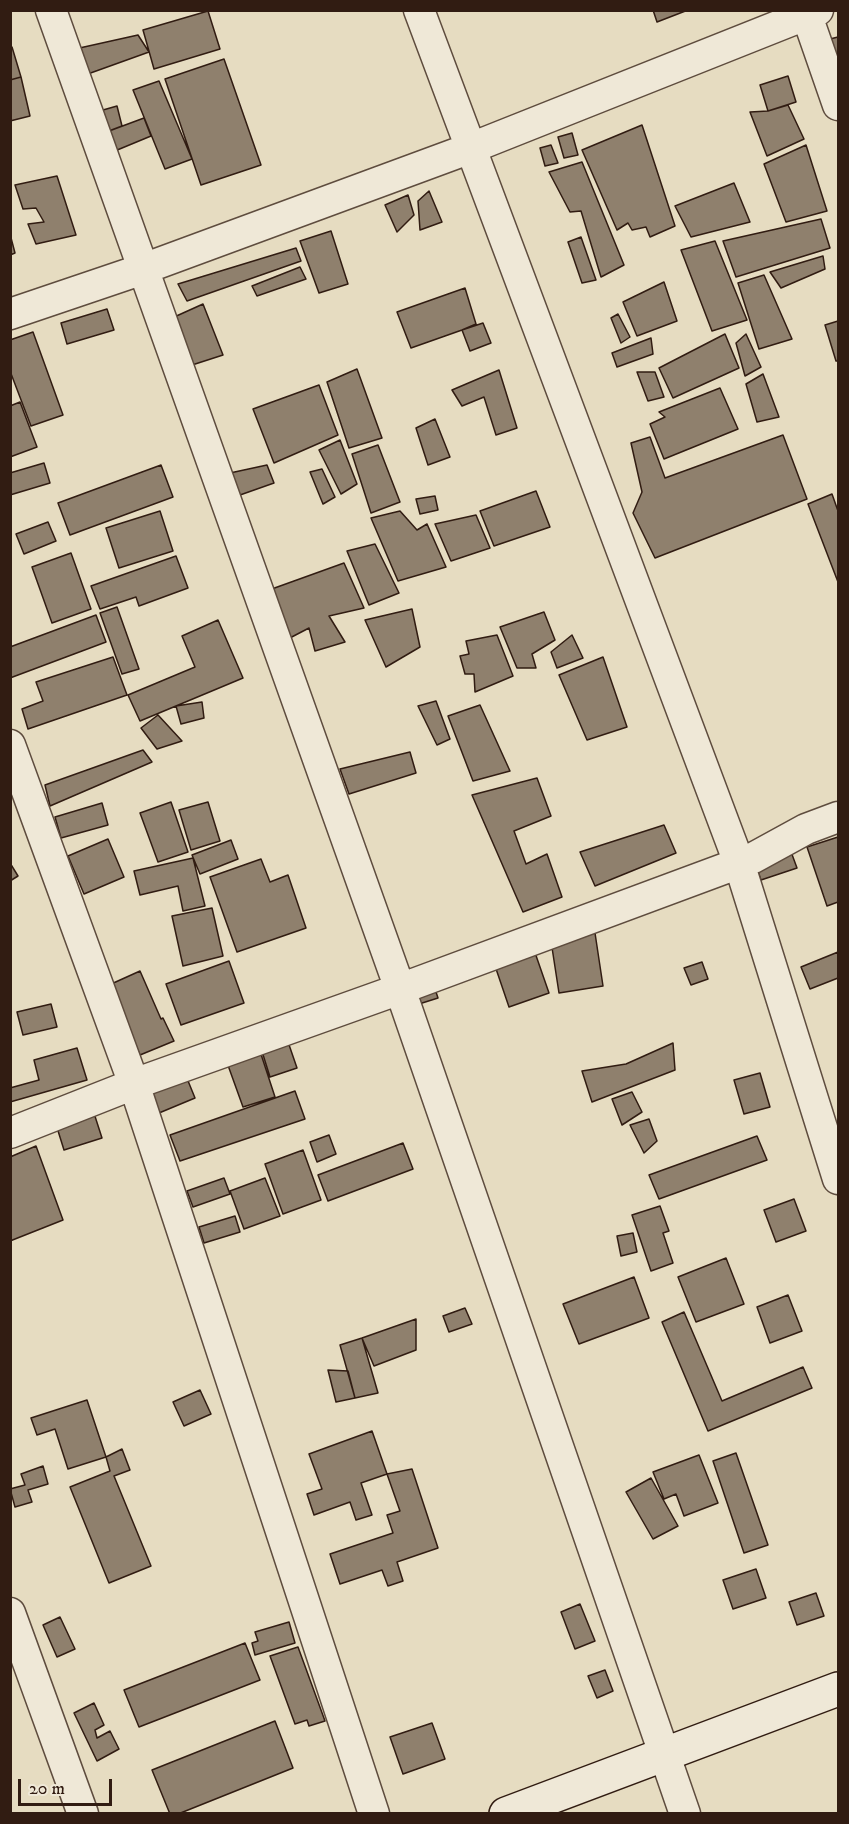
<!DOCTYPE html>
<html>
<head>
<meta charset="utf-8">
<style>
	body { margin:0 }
	#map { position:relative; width:849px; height:1824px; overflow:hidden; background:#e6dcc1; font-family:"IM FELL DW Pica",serif }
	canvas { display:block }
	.frame { position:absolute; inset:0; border:12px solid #311c12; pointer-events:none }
	.scale { position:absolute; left:18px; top:1779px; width:94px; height:27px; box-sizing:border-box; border:3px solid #311c12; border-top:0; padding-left:8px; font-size:18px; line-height:21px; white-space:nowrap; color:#311c12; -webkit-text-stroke:4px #efe8d7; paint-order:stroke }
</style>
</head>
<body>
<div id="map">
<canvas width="849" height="1824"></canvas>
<div class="frame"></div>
<div class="scale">20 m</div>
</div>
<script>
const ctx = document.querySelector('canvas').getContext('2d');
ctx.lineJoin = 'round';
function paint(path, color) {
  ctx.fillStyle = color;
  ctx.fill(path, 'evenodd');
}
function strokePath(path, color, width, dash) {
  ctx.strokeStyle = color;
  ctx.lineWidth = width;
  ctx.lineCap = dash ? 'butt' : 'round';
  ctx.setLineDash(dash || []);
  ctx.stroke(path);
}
const building = new Path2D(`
	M653,10h35l-31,12z
	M208,11l12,38 -66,20 -11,-39z
	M138,35l11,17 -64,23 -10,-26z
	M838,37v41l-16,-37z
	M12,47l9,30 -11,3v-32z
	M224,59l37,106 -60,20 -36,-106z
	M788,76l8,26 -28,9 -8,-26z
	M21,77l9,39 -20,5v-41z
	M159,81l33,78 -27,10 -32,-79z
	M788,105l16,34 -37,17 -17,-44 18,-1z
	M117,106l5,20 -21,8 -5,-22z
	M144,118l7,18 -41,17 -9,-19z
	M642,125l33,101 -25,11 -4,-10 -14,3 -4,-7 -11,7 -35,-80z
	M572,133l6,22 -14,3 -6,-21z
	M551,145l7,18 -13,3 -5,-18z
	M806,145l21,66 -41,11 -22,-58z
	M582,162l42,103 -23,12 -20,-66 -11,1 -21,-40z
	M57,176l19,59 -40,9 -8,-20 16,-2 -8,-14 -13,1 -8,-24z
	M734,183l16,39 -59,15 -16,-31z
	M429,191l13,31 -22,8 -2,-29z
	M408,195l6,20 -17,17 -12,-27z
	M821,219l9,29 -94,29 -13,-36z
	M331,231l17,53 -29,9 -19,-52z
	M10,234l5,19 -5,2z
	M581,237l15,43 -14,3 -14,-41z
	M715,241l32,79 -35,11 -31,-81z
	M296,248l5,13 -114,40 -9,-17z
	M823,256l2,13 -44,19 -11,-16z
	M300,267l6,12 -49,17 -5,-10z
	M764,275l28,64 -33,10 -21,-66z
	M664,282l13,39 -40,15 -14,-34z
	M465,288l11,36 -14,6 -51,18 -14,-36z
	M203,304l20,51 -34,11 -17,-48z
	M107,309l7,21 -47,14 -6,-21z
	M618,314l12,23 -9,6 -10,-25z
	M838,321v40h-2l-11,-36z
	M483,323l8,20 -21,8 -8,-21z
	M33,332l30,83 -32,11 -21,-55v-31z
	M725,334l14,34 -66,30 -14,-30z
	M746,334l15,33 -16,9 -9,-33z
	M651,338l2,16 -36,13 -5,-14z
	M357,369l25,69 -33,10 -22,-66z
	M499,370l18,58 -21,7 -12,-38 -22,9 -10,-16z
	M637,372h18l9,25 -16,4z
	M763,374l16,43 -22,5 -11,-38z
	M319,385l19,50 -64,28 -21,-54z
	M720,388l18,41 -74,30 -14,-35 15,-7 -6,-5z
	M20,402l17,45 -27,10v-51z
	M435,419l15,38 -22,8 -12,-37z
	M783,435l24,64 -152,59 -22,-45 9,-21 -11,-49 19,-6 15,41z
	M340,440l17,44 -16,10 -22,-44z
	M378,445l22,57 -29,11 -19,-59z
	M44,463l6,20 -40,12v-22z
	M161,465l12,32 -103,38 -12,-32z
	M267,465l7,18 -34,12 -10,-22z
	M322,469l13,28 -12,7 -13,-32z
	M536,491l14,36 -56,19 -14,-35z
	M832,494l6,17v71l-30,-78z
	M435,496l3,14 -18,4 -4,-15z
	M160,511l13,40 -54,17 -13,-40z
	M400,511l17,19 10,-6 19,43 -48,14 -27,-63z
	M476,515l14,33 -39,13 -16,-37z
	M48,522l8,19 -32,13 -8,-20z
	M375,544l24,49 -30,12 -22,-54z
	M71,553l20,56 -39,14 -20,-56z
	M176,556l12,32 -49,18 -3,-9 -36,12 -9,-23z
	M344,563l20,45 -35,8 16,26 -30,9 -6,-23 -23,12 -17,-50z
	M117,607l22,62 -17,5 -22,-61z
	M412,609l8,38 -34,20 -21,-47z
	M544,612l11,28 -23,14 4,14h-19l-17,-41z
	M96,615l10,27 -96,36v-31z
	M218,620l25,58 -103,43 -12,-26 67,-28 -13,-31z
	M497,635l16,41 -38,16 -1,-18h-9l-5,-18 9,-2 -3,-13z
	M572,635l11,23 -26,10 -6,-16z
	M113,657l14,38 -99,34 -6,-20 21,-8 -7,-19z
	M603,657l24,70 -40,13 -28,-65z
	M436,701l14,38 -13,6 -19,-39z
	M202,702l2,16 -23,6 -5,-18z
	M480,705l30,66 -37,10 -25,-65z
	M158,715l24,26 -25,8 -16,-21z
	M143,750l9,12 -102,44 -5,-21z
	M410,752l6,21 -67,21 -9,-25z
	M537,778l14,38 -37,15 12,33 21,-10 15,43 -39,15 -51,-117z
	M171,802l17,50 -30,10 -18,-49z
	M208,802l12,39 -29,9 -12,-40z
	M102,803l6,22 -47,13 -6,-21z
	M664,825l12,28 -81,33 -15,-34z
	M838,837v65l-11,4 -20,-59z
	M108,839l16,38 -40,17 -16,-38z
	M231,840l7,19 -38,15 -8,-19z
	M790,849l7,19 -36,12 -7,-19z
	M193,858l12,48 -22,5 -5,-25 -38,9 -6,-24z
	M261,859l9,23 18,-7 18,53 -69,24 -27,-75z
	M10,863l8,13 -8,5z
	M212,908l11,48 -40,10 -11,-50z
	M595,933l8,53 -44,7 -8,-52z
	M532,944l17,49 -40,14 -17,-50z
	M838,952v26l-28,11 -9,-22z
	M229,961l15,42 -63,22 -15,-41z
	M702,962l6,17 -17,6 -7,-17z
	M140,971l21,48 2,-1 11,23 -34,14 -31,-70z
	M433,983l5,15 -19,6 -4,-15z
	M51,1004l6,23 -34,8 -6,-23z
	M286,1036l11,32 -27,9 -10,-32z
	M673,1043l2,27 -83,32 -10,-31 44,-7z
	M258,1045l17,52 -32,10 -18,-50z
	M77,1048l10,32 -77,22v-14l29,-8 -5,-20z
	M184,1071l11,27 -36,15 -11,-27z
	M760,1073l10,34 -26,7 -10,-34z
	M295,1091l10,28 -125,42 -10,-26z
	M632,1092l10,20 -20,13 -10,-26z
	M92,1107l10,31 -38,12 -10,-32z
	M649,1119l8,22 -13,12 -14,-28z
	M329,1135l7,19 -19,8 -7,-20z
	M757,1136l10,24 -108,39 -10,-24z
	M403,1143l10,26 -85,32 -10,-26z
	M36,1146l27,74 -53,21v-84z
	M303,1150l18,50 -38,14 -18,-50z
	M224,1178l6,16 -37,13 -6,-16z
	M265,1178l15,38 -36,13 -14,-38z
	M794,1199l12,32 -30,11 -12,-32z
	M660,1206l9,25 -6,2 10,30 -22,8 -19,-56z
	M235,1216l5,16 -36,11 -5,-16z
	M633,1233l4,19 -16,4 -4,-20z
	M726,1258l18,46 -48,18 -18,-45z
	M634,1277l15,41 -70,26 -16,-40z
	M788,1295l14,36 -32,12 -13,-36z
	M465,1308l7,16 -23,8 -6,-16z
	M684,1312l38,89 81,-34 9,21 -104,43 -46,-109z
	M416,1319v31l-42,16 -12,-28z
	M362,1338l16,55 -23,5 -15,-53z
	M328,1370l20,1 7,27 -19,4z
	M200,1390l11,24 -27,12 -11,-24z
	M87,1400l19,57 -38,12 -13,-40 -18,6 -6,-17z
	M372,1431l15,43 -26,9 11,32 -16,5 -6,-18 -36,13 -7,-21 15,-5 -13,-35z
	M122,1449l8,21 -16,6 37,90 -42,17 -39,-96 40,-16 -4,-14z
	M736,1453l32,92 -24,8 -31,-92z
	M699,1455l19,48 -34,13 -8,-22 -12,5 -11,-27z
	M43,1466l5,18 -20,6 4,12 -17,5 -5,-18 15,-4 -4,-11z
	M412,1469l26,79 -41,14 6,19 -15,5 -6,-16 -42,14 -10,-30 63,-21 -6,-18 13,-4 -13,-37z
	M651,1478l27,48 -25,13 -27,-47z
	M756,1569l10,29 -33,11 -10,-29z
	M816,1593l8,23 -27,9 -8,-23z
	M580,1604l15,37 -20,8 -14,-37z
	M60,1617l15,32 -18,8 -14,-32z
	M289,1622l6,21 -40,12 -3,-12 6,-2 -3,-9z
	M245,1643l15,37 -121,47 -15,-37z
	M298,1647l27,74 -16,5 -2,-6 -12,4 -25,-68z
	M605,1670l8,21 -16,7 -9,-22z
	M94,1703l10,22 -9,5 2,8 13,-7 9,18 -22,12 -23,-48z
	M275,1721l18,47 -115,46h-8l-18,-44z
	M432,1723l13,36 -42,15 -13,-37z`);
paint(building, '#8f806d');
strokePath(building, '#311c12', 1.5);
const street = new Path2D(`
	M51,10l349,979 285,825
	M419,10l320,853 99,316
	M805,10l33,95
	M10,314l133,-45 328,-121 347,-138
	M10,745l124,339 240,730
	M10,1133l124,-49 266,-95 353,-131 53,-29 32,-12
	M10,1613l73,201`);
const secondary = new Path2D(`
	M506,1814l332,-125`);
strokePath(street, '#5e4c3e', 33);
strokePath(secondary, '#311c12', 36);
strokePath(street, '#efe8d7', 30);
strokePath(secondary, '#efe8d7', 33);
</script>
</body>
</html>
